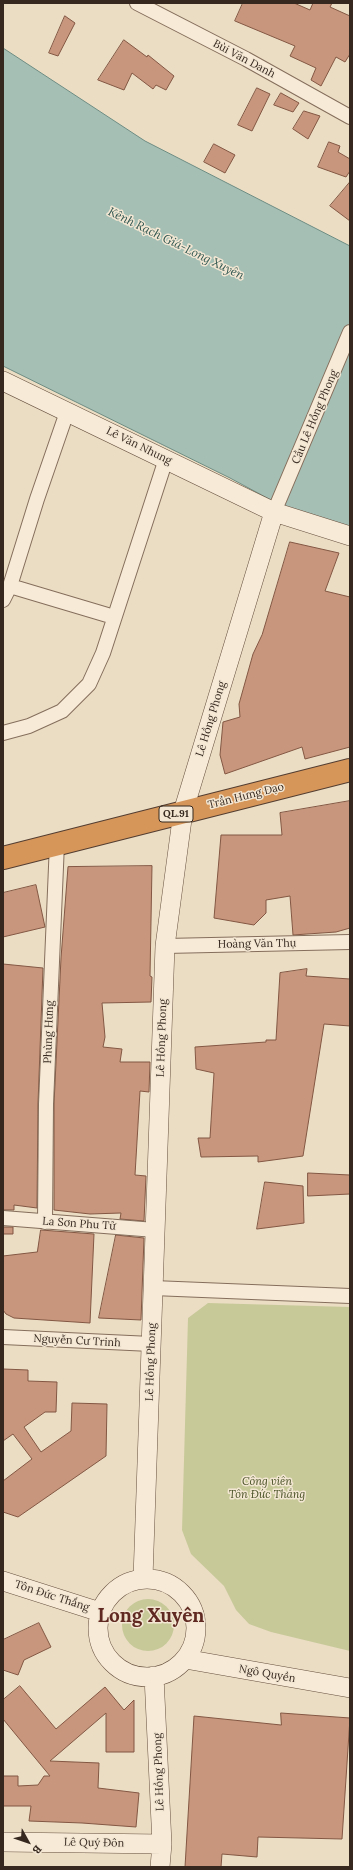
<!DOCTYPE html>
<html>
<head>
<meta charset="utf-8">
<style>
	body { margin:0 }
	#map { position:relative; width:353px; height:1870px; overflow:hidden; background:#ebddc4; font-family:Lora,serif }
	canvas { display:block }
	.frame { position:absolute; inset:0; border:4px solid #36281f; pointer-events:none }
	.north { position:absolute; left:8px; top:1822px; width:40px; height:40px; -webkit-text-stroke:3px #f3e7d3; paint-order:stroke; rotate:130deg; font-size:11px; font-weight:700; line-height:16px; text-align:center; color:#36281f }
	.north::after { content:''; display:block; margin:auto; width:14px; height:18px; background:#36281f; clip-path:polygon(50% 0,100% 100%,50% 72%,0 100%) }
</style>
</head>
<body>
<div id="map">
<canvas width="353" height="1870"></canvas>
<div class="frame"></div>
<div class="north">B</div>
</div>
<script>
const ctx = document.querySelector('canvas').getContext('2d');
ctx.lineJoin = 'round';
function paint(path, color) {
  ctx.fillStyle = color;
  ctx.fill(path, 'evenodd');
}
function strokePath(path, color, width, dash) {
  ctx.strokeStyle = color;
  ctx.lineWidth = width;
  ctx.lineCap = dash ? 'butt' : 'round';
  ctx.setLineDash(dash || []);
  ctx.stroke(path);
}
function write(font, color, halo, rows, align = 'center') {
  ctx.font = font + ' Lora,serif';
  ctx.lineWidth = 3;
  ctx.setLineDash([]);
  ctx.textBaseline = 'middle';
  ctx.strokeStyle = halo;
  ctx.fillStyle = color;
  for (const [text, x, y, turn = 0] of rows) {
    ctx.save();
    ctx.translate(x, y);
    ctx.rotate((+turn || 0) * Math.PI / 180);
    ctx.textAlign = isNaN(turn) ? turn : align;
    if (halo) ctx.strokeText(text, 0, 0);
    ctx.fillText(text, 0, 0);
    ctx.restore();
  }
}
paint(new Path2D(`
	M208,1303l142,4v344l-79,-19 -22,-8 -13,-14 -12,-24 -33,-32 -9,-24 6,-212z
	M122 1625a26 26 0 1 1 52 0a26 26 0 1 1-52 0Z`), '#c7c999');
const water = new Path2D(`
	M3,48l142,93 205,105v283l-53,-15 -67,-36 -227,-112z`);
paint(water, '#a6bfb5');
strokePath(water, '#6d8c82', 1);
const building = new Path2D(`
	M243,3h51l16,7 3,-7h19l-2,4 20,9v38l-5,8 -9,-5 -15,29 -10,-6 5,-12 -26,-12 5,-10 -60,-25z
	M65,16l10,7 -17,33 -9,-3z
	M124,40l23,17 1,-2 26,21 -8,14 -10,-5 -3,4 -21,-16 -8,17 -26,-10z
	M257,88l13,6 -18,37 -14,-6z
	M281,93l18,10 -6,9 -19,-7z
	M304,111l16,5 -12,23 -15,-10z
	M329,142l11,4 -2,6 12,7v12l-4,6 -28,-10z
	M214,144l21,11 -10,18 -21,-11z
	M350,182v39l-20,-15z
	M290,542l49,11 -14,38 25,6v150l-45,12 -3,-12 -77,27 -5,-19 3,-33 17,-5 -1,-13 14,-50 9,-19z
	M350,801v127l-14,4 -43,3 -3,-39 -24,4v13l-12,12 -40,-7 7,-83h61l-2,-22z
	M152,866l-2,110 2,1 -1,25 -49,1 3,34 -2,10 19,2 -2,13h30l-1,30 -9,-1 -5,84 11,1 -2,45 -24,-2 1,-6 -31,1 -36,-4v-106l7,-146 7,-91z
	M36,885l9,42 -42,10v-44z
	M3,964l40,4 -5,136 -1,104 -23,-3v5h-11z
	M307,969l-1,7 44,3v47l-26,-2 -21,132 -45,6v-6l-57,1 -3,-19h12l4,-65 -18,-4 -1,-22 71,-5v-2h10l4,-67z
	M308,1173l42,2v19l-42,2z
	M265,1182l38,4 1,37 -47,6z
	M3,1227h10v7h-10z
	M41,1230l53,4 -4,89 -76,-5 -8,-4 -3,-4v-54l34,-4z
	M116,1235l28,3 -3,82 -42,-2z
	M3,1369l25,1v11l29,1 -1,30h-11l-21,15 17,25 30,-21 1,-28 35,1 -1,52 -88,61 -15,-5v-31l29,-22 -19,-25 -10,7z
	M39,1623l12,24 -27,13 -6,15 -15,-5v-30z
	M20,1686l36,43 49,-42 19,23 10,-10v52h-28v-39l-56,48 49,2 -1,25 41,5 -3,34 -54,-4 -53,-2 2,-15h-28v-30h15v10l20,-1 6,-9h6l-47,-57v-19z
	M281,1713l69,5 -8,121 -84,-2 -1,20 -35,-3 -1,13h-36l9,-151 87,9z`);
paint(building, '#c7967c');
strokePath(building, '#835743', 1);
const street = new Path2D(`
	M137,3l109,56 104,58
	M274,512l76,-180
	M10,586l104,31
	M3,600l7,-14 27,-87 30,-87
	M3,733l26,-7 33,-15 27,-27 14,-31 63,-194
	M165,946l185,-4
	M3,1218l152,12
	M45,1222l1,-118 11,-261
	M153,1288l197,8
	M3,1337l148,7`);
const secondary = new Path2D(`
	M3,381l271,131 76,24
	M143,1578l22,-632 18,-134 91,-300
	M98 1628a49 49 0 1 1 98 0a49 49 0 1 1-98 0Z
	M3,1581l97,31
	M185,1659l165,29
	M154,1676l8,168 -2,23
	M3,1842l159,2`);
const highway = new Path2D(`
	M3,858l347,-88`);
strokePath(street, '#856e5c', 16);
strokePath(secondary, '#67503f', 20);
strokePath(highway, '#533d30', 24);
strokePath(street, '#f7ebd7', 14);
strokePath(secondary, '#f7ebd7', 19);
strokePath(highway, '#d6965a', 22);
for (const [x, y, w] of [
	[176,814,34]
]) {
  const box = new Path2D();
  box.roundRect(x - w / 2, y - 8, w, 16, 3);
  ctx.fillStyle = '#f3e7d3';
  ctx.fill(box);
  strokePath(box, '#36281f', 1);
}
write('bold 10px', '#36281f', null, [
	["QL.91",176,814]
]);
write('11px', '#36281f', '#f3e7d3', [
	["Bùi Văn Danh",244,59,28],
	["Cầu Lê Hồng Phong",315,417,-67],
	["Lê Văn Nhung",139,446,26],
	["Lê Hồng Phong",211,719,-73],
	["Trần Hưng Đạo",246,796,-14],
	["Hoàng Văn Thụ",257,944,-1],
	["Phùng Hưng",49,1032,-88],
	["Lê Hồng Phong",162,1038,-88],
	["La Sơn Phu Tử",79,1224,4],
	["Nguyễn Cư Trinh",77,1341,3],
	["Lê Hồng Phong",151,1362,-88],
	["Tôn Đức Thắng",52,1596,18],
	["Ngô Quyền",267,1674,10],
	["Lê Hồng Phong",159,1772,-92],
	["Lê Quý Đôn",94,1843,1]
]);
write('italic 11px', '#495126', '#f3e7d3', [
	["Công viên",267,1482],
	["Tôn Đức Thắng",267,1495]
]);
write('italic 12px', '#2f554f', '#f3e7d3', [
	["Kênh Rạch Giá-Long Xuyên",176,244,26]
]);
write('bold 19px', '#602921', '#f3e7d3', [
	["Long Xuyên",151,1617]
]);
</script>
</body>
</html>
